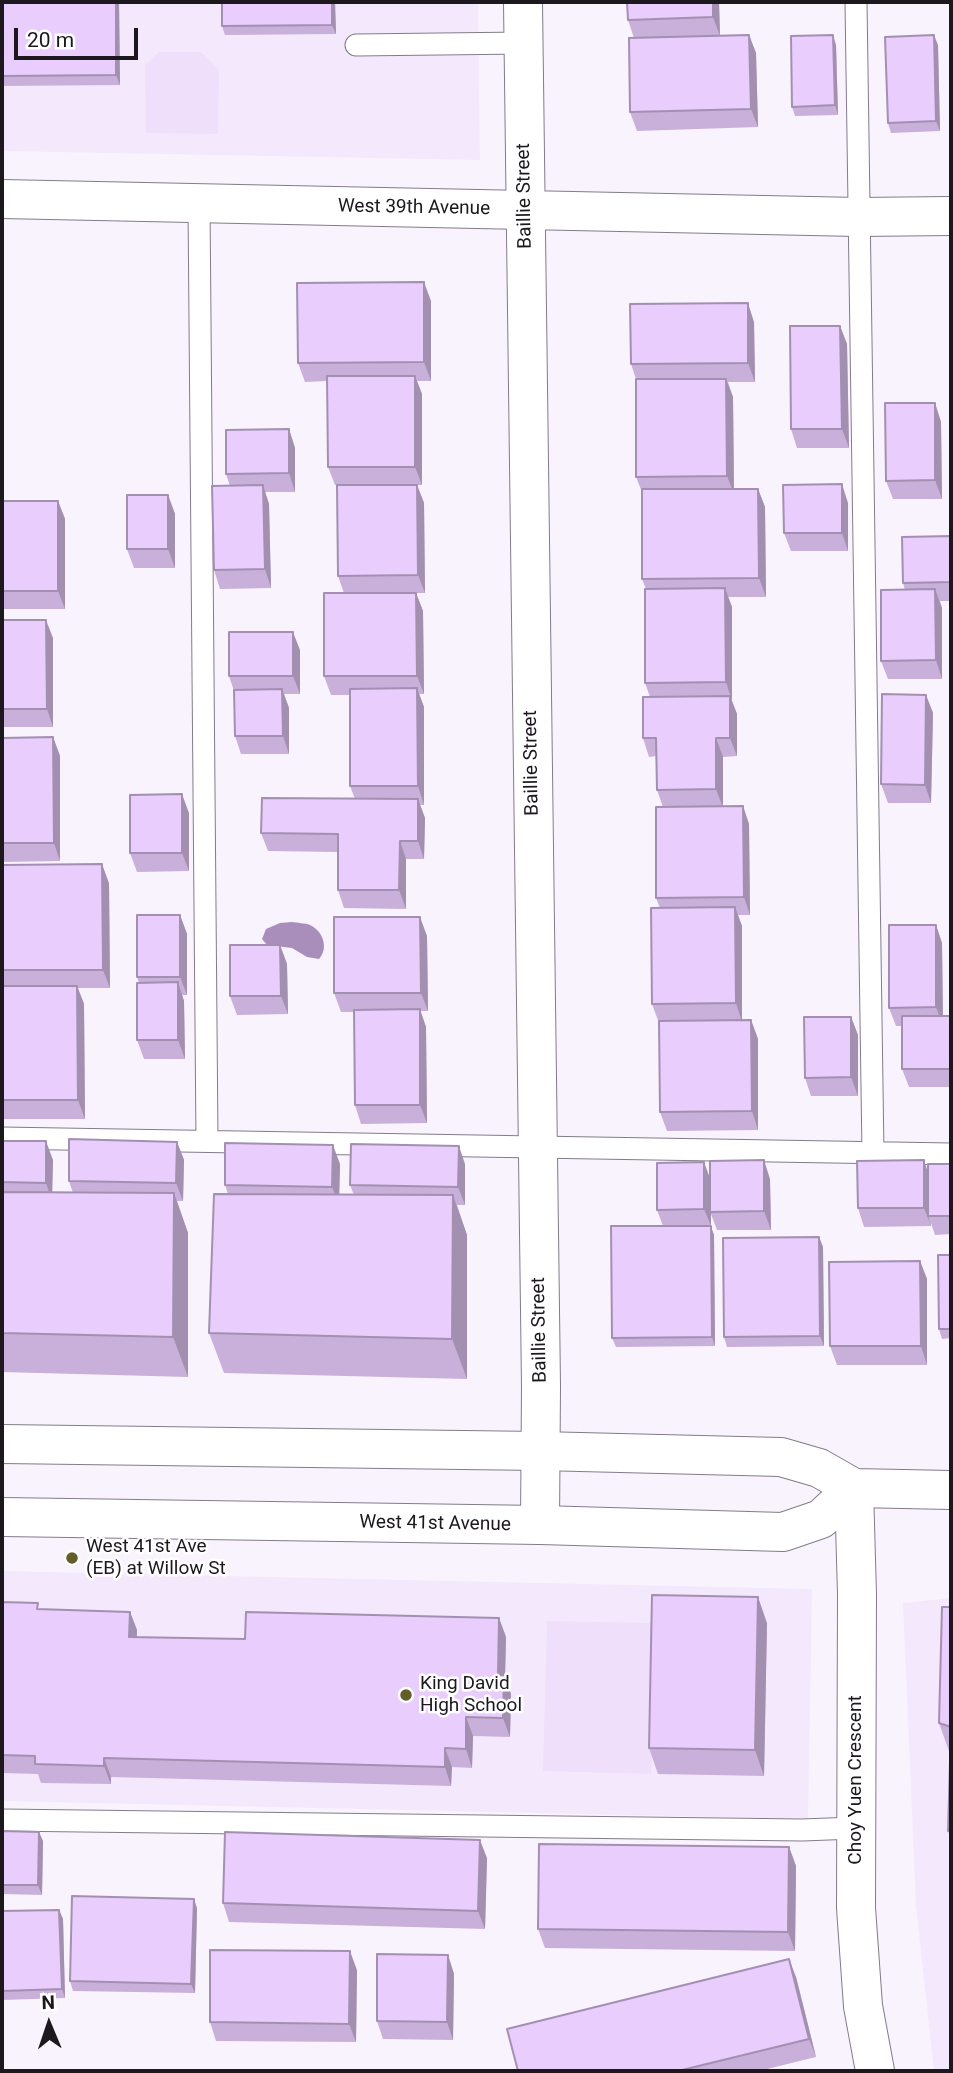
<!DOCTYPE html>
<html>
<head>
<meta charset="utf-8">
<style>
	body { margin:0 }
	#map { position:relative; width:953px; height:2073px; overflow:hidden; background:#f9f3fe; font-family:Roboto,sans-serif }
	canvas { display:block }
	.frame { position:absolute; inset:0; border:4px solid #1c181e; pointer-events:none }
	.north { position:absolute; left:14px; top:1989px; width:70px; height:70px; -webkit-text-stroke:5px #fff; paint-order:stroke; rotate:358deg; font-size:19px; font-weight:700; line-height:28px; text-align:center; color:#1c181e }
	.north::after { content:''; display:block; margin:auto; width:24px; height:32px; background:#1c181e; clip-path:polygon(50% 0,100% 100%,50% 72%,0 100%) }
	.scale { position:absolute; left:14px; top:28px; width:124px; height:32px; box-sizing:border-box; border:4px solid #1c181e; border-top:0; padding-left:9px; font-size:21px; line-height:24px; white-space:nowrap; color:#1c181e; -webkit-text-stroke:5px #fff; paint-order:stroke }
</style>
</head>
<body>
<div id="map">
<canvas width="953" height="2073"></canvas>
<div class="frame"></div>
<div class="north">N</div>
<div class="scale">20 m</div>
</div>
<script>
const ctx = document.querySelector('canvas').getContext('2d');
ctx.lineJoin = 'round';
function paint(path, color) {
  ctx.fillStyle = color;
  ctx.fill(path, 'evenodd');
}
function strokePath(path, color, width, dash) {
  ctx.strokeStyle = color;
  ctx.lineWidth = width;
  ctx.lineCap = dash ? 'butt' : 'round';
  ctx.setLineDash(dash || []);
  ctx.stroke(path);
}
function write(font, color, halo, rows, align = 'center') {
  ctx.font = font + ' Roboto,sans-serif';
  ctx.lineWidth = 5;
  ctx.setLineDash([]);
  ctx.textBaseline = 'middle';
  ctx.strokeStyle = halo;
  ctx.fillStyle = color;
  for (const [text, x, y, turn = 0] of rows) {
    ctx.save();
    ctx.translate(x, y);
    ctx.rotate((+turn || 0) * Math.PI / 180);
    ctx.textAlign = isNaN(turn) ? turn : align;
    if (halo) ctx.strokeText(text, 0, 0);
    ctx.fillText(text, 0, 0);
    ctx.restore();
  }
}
paint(new Path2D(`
	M2,2h476l2,158 -478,-9z
	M2,1571l810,18 -4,230 -806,-18z
	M951,1598v473h-17l-18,-165 -13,-303z`), '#f4e9fc');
paint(new Path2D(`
	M159,52h42l18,18 -1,64 -72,-1 -1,-68z
	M547,1621l107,2 -3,151 -108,-3z`), '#efdffb');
paint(new Path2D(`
	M292,922c5,1 13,1 18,3 13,6 19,23 9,34l-12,-2 -15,-9 -25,-3 -5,-6 4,-10 14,-6z`), '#a98ebb');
const lane = new Path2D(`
	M856,2l17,1151
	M356,45l168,-2
	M199,204l8,937
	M2,1138l949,16
	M2,1820l800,10 53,-2`);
const street = new Path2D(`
	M523,2l18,1384 -1,139
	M2,199l856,18 93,-1
	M854,1488l3,107 -1,313 7,98 12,65`);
const secondary = new Path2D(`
	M2,1444l538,7 241,6 38,11 35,20 97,2
	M2,1517l538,8 243,7 38,-13 33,-31`);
strokePath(lane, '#837b8a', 23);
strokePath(street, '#837b8a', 40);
strokePath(secondary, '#837b8a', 40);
strokePath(lane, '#fff', 21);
strokePath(street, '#fff', 38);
strokePath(secondary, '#fff', 38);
paint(new Path2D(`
	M2,2h117l1,83 -118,1z
	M335,2l1,32 -111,1 -3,-9z
	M627,2h92l1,34 29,-1 7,18 2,74 -121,4 -7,-19 4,-74 -6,-18z
	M836,45l2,70 -43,1 -3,-9z
	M938,45l2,86 -49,2 -3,-10z
	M431,301v80h-14l5,13v91h-5l7,18 1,90h-9l7,18 1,83h-5l5,13v98h-4l5,13 -1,41h-18v50l-62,-1 -6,-18v-38l-70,-1 -7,-18 94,-34 -5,-13v-91h-19l-7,-19 20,-83 -6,-17 -1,-91h-2l-7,-18 -1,-86 -22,1 -7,-19z
	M754,322l1,60h-27l5,15 1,92h24l7,18 1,90h-38l4,10v94l5,13v42l-14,1v49h20l6,18 1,91h-12l4,11v94h9l7,19v91l-91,1 -7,-19 -1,-89 -7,-19 8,-96 -4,-10 7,-91 -6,-17v-34l-8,1 -6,-19 7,-41 -5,-14 1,-94 -4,-10v-87l-6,-15v-98l-5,-15z
	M840,326l7,18 2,104h-52l-6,-19z
	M935,403l6,19 1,77h-49l-7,-18z
	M289,429l6,19v44h-30l4,12 2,84 -51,1 -6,-19 16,-84 -4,-12z
	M168,495l7,19v54h-41l-7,-19z
	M2,501h56l7,18v90h-63z
	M848,503v48h-57l-7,-18z
	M951,536v65h-11l2,7v71h-54l-7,-18 24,-71 -2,-7z
	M2,620l51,18v89h-51z
	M300,650v44h-16l5,14v46h-48l-6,-18 -1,-45 -5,-15z
	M926,695l7,18 -2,90h-43l-7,-19z
	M53,737l7,19v105l-58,1v-124z
	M189,813v58l-52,1 -7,-19z
	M2,865l107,18 1,105h-32l6,16 1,115h-83z
	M180,915l7,19v61h-5l2,6 1,58h-41l-7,-19 2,-57 -2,-6z
	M936,925l6,18 1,73h8v71h-42l-7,-18v-43h-6l-7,-18z
	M427,936l1,75h-8l6,16 1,96 -66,1 -6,-19 -1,-93h-13l-7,-19z
	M280,945l7,19 1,50 -51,1 -7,-19z
	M851,1017l7,18v61h-47l-6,-18z
	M2,1141l51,19 -1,33h21l-4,-12 108,-39 7,18 -1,41h-6l11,32v144l-186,-5z
	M340,1164l-1,31h15l-4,-10 115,-21v41h-8l10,30v144l-243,-6 -15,-40 19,-139 -3,-9z
	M951,1164v70l-16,1 -4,-12v3l-67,1 -6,-19 70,-36z
	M710,1179h60l1,51h-54l-6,-16v13l3,8 1,111 -99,1 -4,-9 51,-112 -6,-16z
	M819,1237l4,10 1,99 -97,1 -3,-10z
	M951,1255v83l-9,1 -3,-10z
	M920,1261l7,18v86h-90l-7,-19z
	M2,1602l38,8 90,2 7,18v7l108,2 254,-21 7,19 -1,40 6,17 -1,43 -37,-1 -1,32 -20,-1 -1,19 -340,-9v7l-70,-1 -3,-9 -36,-1z
	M951,1607v233l-3,-9 2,-77 -11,-31z
	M767,1623l-3,153 -106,-2 -9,-26z
	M2,1831l41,10 -1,54 -40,-1z
	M789,1847l7,19 -1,85 -250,-3 -7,-19z
	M487,1858l-2,71 -256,-7 -6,-19z
	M197,1908l-2,85 -122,-2 -3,-10z
	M59,1910l4,9 2,79 -63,2v-89z
	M448,1955l6,19 -1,66 -70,-1 -6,-18z
	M357,1970l-1,72 -140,-1 -6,-19z
	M796,1977l20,80 -57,14h-241z`), '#c8b0da');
paint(new Path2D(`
	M116,2h3l1,83 -4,-10z
	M332,2h3l1,32 -4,-9z
	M713,2h6l1,34 -7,-19z
	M749,35l7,18 2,74 -7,-18z
	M833,35l3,10 2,70 -3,-10z
	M934,35l4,10 2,86 -4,-10z
	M424,282l7,19v80l-7,-19z
	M748,303l6,19 1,60 -7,-19z
	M840,326l7,18 2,104 -7,-19z
	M415,376l7,18v91l-7,-18z
	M726,379l7,18 1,97 -7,-18z
	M935,403l6,19 1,77 -7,-19z
	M289,429l6,19v44l-6,-19z
	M842,484l6,19v48l-6,-18z
	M263,485l6,19 2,84 -6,-19z
	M417,485l7,18 1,90 -7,-18z
	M758,489l7,18 1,90 -7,-19z
	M168,495l7,19v54l-7,-19z
	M58,501l7,18v90l-7,-18z
	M725,588l7,19v94l-6,-19z
	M935,589l7,19v71l-6,-19z
	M416,593l7,18 1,83 -7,-18z
	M46,620l7,18v89l-6,-18z
	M293,632l7,18v44l-7,-18z
	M417,688l7,19v98l-6,-19z
	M282,689l7,19v46l-6,-18z
	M926,695l7,18 -2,90 -6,-18z
	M730,696l7,18v42l-7,-18z
	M53,737l7,19v105l-6,-18z
	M716,738l7,19v51l-7,-19z
	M182,794l7,19v58l-7,-18z
	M418,799l7,19 -1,41 -6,-18z
	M743,806l6,18 1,91 -6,-18z
	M400,841l6,18v50l-7,-19z
	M102,864l7,19 1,105 -7,-18z
	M735,907l7,19v96l-6,-19z
	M180,915l7,19v61l-7,-18z
	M420,917l7,19 1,75 -7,-18z
	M936,925l6,18 1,83 -7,-19z
	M280,945l7,19 1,50 -7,-18z
	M178,982l6,19 1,58 -7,-19z
	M77,986l7,18 1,115 -7,-19z
	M420,1009l6,18 1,96 -7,-18z
	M851,1017l7,18v61l-7,-19z
	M751,1020l7,19v91l-6,-19z
	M46,1141l7,19 -1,41 -6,-18z
	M177,1142l7,18 -1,41 -7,-18z
	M333,1145l7,19 -1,41 -7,-18z
	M459,1146l6,18v41l-7,-18z
	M764,1160l6,19 1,51 -7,-19z
	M924,1160l6,19 -2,37 3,10 -7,-18z
	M704,1162l7,19v46l3,8 1,111 -3,-9 -1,-111 -7,-17z
	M174,1193l14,40v144l-15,-40z
	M453,1195l14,40v144l-15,-40z
	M819,1237l4,10 1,99 -4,-10z
	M920,1261l7,18v86l-6,-19z
	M758,1597l9,26 -3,153 -9,-26z
	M130,1612l7,18 -1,25 -7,-18z
	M499,1618l7,19 -1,40 6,17 -1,43 -7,-19 -5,-43z
	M466,1717l7,19 -1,32 -6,-19z
	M445,1748l7,19 -1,19 -6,-19z
	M104,1758l7,19v7l-7,-18z
	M39,1832l4,9 -1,54 -4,-10z
	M480,1840l7,18 -2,71 -7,-18z
	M789,1847l7,19 -1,85 -7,-19z
	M194,1899l3,9 -2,85 -4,-9z
	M59,1910l4,9 2,79 -3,-9z
	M350,1951l7,19 -1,72 -7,-18z
	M448,1955l6,19 -1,66 -6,-18z
	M789,1959l7,18 20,80 -7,-18z`), '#a390b1');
const building = new Path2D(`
	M2,2h114v73l-114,1z
	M222,2h110v23l-110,1z
	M627,2h86v15l-85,3z
	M749,35l2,74 -121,3 -1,-74z
	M833,35l2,70 -43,2 -1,-71z
	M934,35l2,86 -48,2 -3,-86z
	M424,282v80l-126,1 -1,-80z
	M748,303v60l-117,1 -1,-60z
	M790,326h50l2,103h-51z
	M327,376h88v91h-87z
	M636,379h90l1,97 -91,1z
	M885,403h50v77l-49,1z
	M289,429v44l-63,1v-44z
	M842,484v49h-58l-1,-48z
	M263,485l2,84 -51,1 -2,-84z
	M337,485h80l1,90 -80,1z
	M642,489h116l1,89 -117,1z
	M127,495h41v54h-41z
	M2,501h56v90h-56z
	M951,536v46l-48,1 -1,-46z
	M725,588l1,94 -81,1v-94z
	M935,589l1,71 -55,1v-71z
	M324,593h92l1,83h-93z
	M2,620h44l1,89h-45z
	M229,632h64v44h-64z
	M417,688l1,98h-68v-97z
	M282,689l1,47h-48l-1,-46z
	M882,694l44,1 -1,90 -44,-1z
	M730,696v42h-14v51l-59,1 -1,-52h-13v-41z
	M53,737l1,106h-52v-105z
	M182,794v59h-52v-58z
	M262,798l156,1v42h-18l-1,49h-61v-56l-77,-1z
	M743,806l1,91 -88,1v-91z
	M102,864l1,106h-101v-105z
	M735,907l1,96 -84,1 -1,-96z
	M137,915h43v62h-43z
	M334,917h86l1,76h-87z
	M889,925h47v82l-47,1z
	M230,945h50l1,51h-51z
	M178,982v58h-41v-57z
	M2,986h75l1,114h-76z
	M420,1009v96h-65l-1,-95z
	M902,1016h49v53h-49z
	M804,1017h47v60l-46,1z
	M751,1020l1,91 -92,1 -1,-91z
	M69,1139l108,3 -1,41 -107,-2z
	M2,1141h44v42l-44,-1z
	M225,1143l108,2 -1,42 -107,-2z
	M351,1144l108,2 -1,41 -108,-2z
	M764,1160v51l-54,1v-51z
	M924,1160v48h-66l-1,-47z
	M704,1162v47l-47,1v-47z
	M928,1164h23v52h-23z
	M2,1192l172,1 -1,144 -171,-4z
	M214,1194l239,1 -1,144 -243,-6z
	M611,1226h100l1,111 -100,1z
	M819,1237l1,99 -96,1 -1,-99z
	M938,1255h13v74h-12z
	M920,1261l1,85h-91l-1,-84z
	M652,1595l106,2 -3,153 -106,-2z
	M2,1602l36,1 -1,6 93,3 -1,25 116,2 1,-27 253,6 -1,57h6l-1,43 -37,-1v32l-21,-1v19l-341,-9v8l-69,-2v-8l-33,-1z
	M942,1607h9v224h-3l3,-104 -12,-4z
	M2,1831l37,1 -1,53h-36z
	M225,1832l255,8 -2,71 -255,-8z
	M539,1844l250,3 -1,85 -250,-3z
	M72,1896l122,3 -3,85 -121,-3z
	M59,1910l3,79 -60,2v-80z
	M210,1950l140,1 -1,73 -139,-2z
	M377,1954l71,1 -1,67 -70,-1z
	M789,1959l20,80 -131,32h-160l-11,-42z`);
paint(building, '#e9cdfd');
strokePath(building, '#a390b1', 2);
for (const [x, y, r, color] of [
	[72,1558,7,"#645d2a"],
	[406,1695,7,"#645d2a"]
]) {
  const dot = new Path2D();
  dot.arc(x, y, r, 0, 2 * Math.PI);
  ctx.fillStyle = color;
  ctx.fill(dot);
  strokePath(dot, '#fff', 2.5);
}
write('19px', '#1c181e', '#fff', [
	["Baillie Street",525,196,-91],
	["West 39th Avenue",414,208,1],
	["Baillie Street",532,763,-91],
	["Baillie Street",540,1330,-91],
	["West 41st Avenue",435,1524,1],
	["Choy Yuen Crescent",856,1780,-90]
]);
write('19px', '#1c181e', '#fff', [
	["West 41st Ave",86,1547],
	["(EB) at Willow St",86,1569],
	["King David",420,1684],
	["High School",420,1706]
], 'left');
</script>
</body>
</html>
